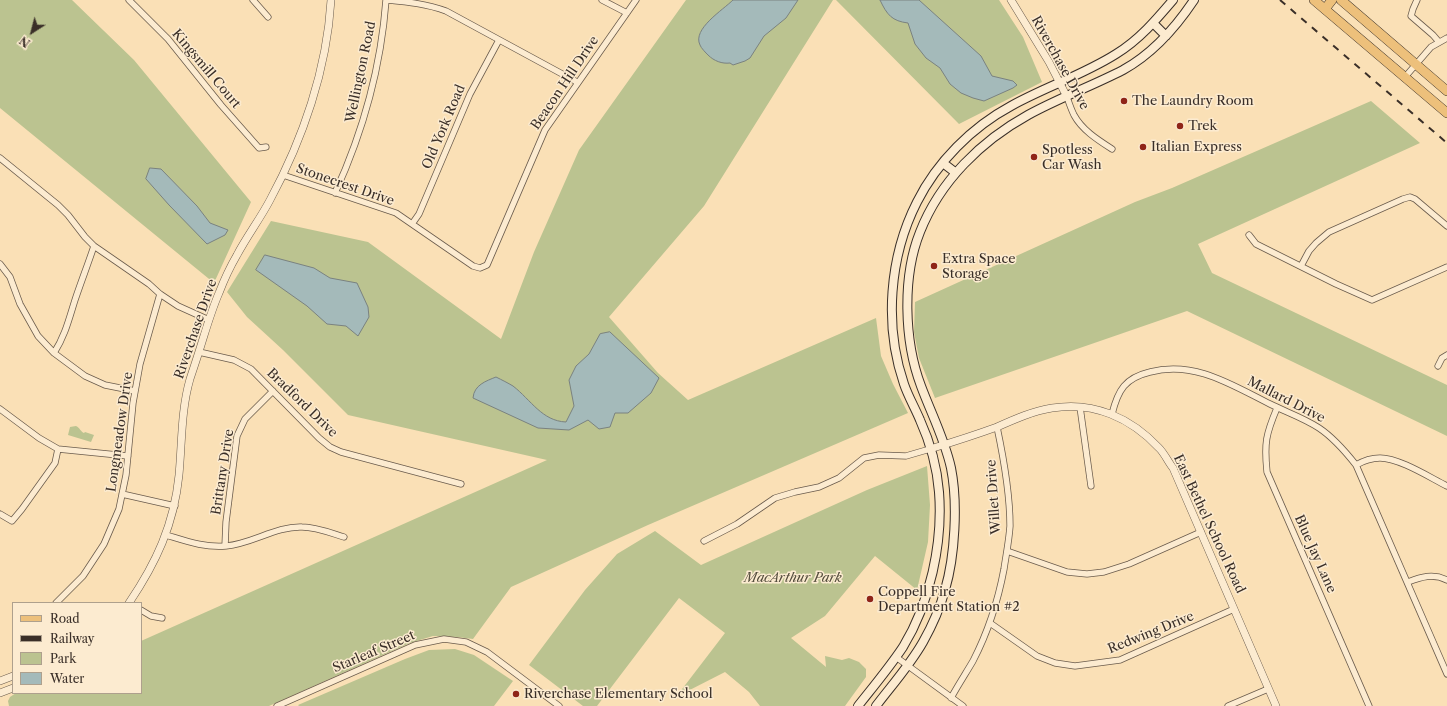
<!DOCTYPE html>
<html>
<head>
<meta charset="utf-8">
<style>
	body { margin:0 }
	#map { position:relative; width:1447px; height:706px; overflow:hidden; background:#fae0b6; font-family:"Libre Caslon Text",serif }
	canvas { display:block }
	.legend { position:absolute; left:12px; top:602px; width:130px; height:92px; box-sizing:border-box; background:#fcebd0; border:1px solid #aea08d; margin:0; padding:5px 7px; list-style:none; font-size:12px; color:#3a2f28 }
	.legend li { display:flex; align-items:center; gap:8px; height:20px }
	.legend b { width:20px; border:1px solid #aea08d }
	.north { position:absolute; left:12px; top:12px; width:40px; height:40px; -webkit-text-stroke:3px #fcebd0; paint-order:stroke; rotate:216deg; font-size:11px; font-weight:700; line-height:16px; text-align:center; color:#3a2f28 }
	.north::after { content:''; display:block; margin:auto; width:14px; height:18px; background:#3a2f28; clip-path:polygon(50% 0,100% 100%,50% 72%,0 100%) }
</style>
</head>
<body>
<div id="map">
<canvas width="1447" height="706"></canvas>
<ul class="legend">
<li><b style="height:5px;background:#edc07b"></b>Road</li>
<li><b style="height:5px;background:#3a2f28"></b>Railway</li>
<li><b style="height:11px;background:#bbc390"></b>Park</li>
<li><b style="height:11px;background:#a4baba"></b>Water</li>
</ul>
<div class="north">N</div>
</div>
<script>
const ctx = document.querySelector('canvas').getContext('2d');
ctx.lineJoin = 'round';
function paint(path, color) {
  ctx.fillStyle = color;
  ctx.fill(path, 'evenodd');
}
function strokePath(path, color, width, dash) {
  ctx.strokeStyle = color;
  ctx.lineWidth = width;
  ctx.lineCap = dash ? 'butt' : 'round';
  ctx.setLineDash(dash || []);
  ctx.stroke(path);
}
function write(font, color, halo, rows, align = 'center') {
  ctx.font = font + ' "Libre Caslon Text",serif';
  ctx.lineWidth = 3;
  ctx.setLineDash([]);
  ctx.textBaseline = 'middle';
  ctx.strokeStyle = halo;
  ctx.fillStyle = color;
  for (const [text, x, y, turn = 0] of rows) {
    ctx.save();
    ctx.translate(x, y);
    ctx.rotate((+turn || 0) * Math.PI / 180);
    ctx.textAlign = isNaN(turn) ? turn : align;
    if (halo) ctx.strokeText(text, 0, 0);
    ctx.fillText(text, 0, 0);
    ctx.restore();
  }
}
paint(new Path2D(`
	M0,0h72l62,60 117,142 -37,81 -214,-175z
	M686,0h147l-129,206 -95,111 49,56 30,27 188,-82 5,38 12,28 15,29 -260,112 -137,62 -38,52 -16,-2 -24,-1 -23,7 -141,63h-260l-1,-5 2,-4 6,-4h125v-52l406,-181 -199,-45 -65,-65 -36,-33 -20,-25 44,-71 97,21 133,97 33,-87 45,-102z
	M836,0h163l24,37 19,45 -83,42z
	M1371,101l49,42 -222,101 14,29 235,112v51l-260,-125 -252,87 -16,-40 -5,-26 1,-30 220,-100 37,-14z
	M76,426c4,2 5,6 8,7l1,-1 9,3 -3,7 -23,-7 2,-8z
	M927,466l3,39 -2,37 -11,48 -42,-34 -50,60 -34,22 35,29 -1,-11 17,4 7,-2 10,4 7,7v8l-21,29h-85l-11,-14 -24,-20 -49,25 49,-64 -46,-35 -82,108h-14l-54,-41 56,-75 32,-36 38,-23 46,34 166,-75z
	M455,649l19,6 39,26 -19,25h-195l-1,-1 107,-46 24,-9z`), '#bbc390');
const water = new Path2D(`
	M733,0h65l-12,18 -22,18 -14,22 -5,3 -12,4 -3,-2c-8,1 -16,-2 -22,-8 -2,-2 -7,-7 -8,-10 -8,-16 23,-35 33,-45z
	M880,0h39l62,56 11,20 21,5 4,4 -4,3 -29,13 -11,-3 -12,-5 -11,-9 -10,-16 -14,-10 -11,-14 -7,-21c-16,-2 -21,-8 -28,-23z
	M150,168l11,1 36,37 13,17 18,7 -3,5 -18,9 -38,-39 -23,-26z
	M265,255l49,13 16,10 27,5 11,24 1,10 -11,19 -12,-10 -19,-2 -20,-18 -51,-36z
	M610,332l49,46 -8,15 -23,20h-13l-5,14 -11,2 -11,-9 -19,10 -31,-2 -65,-30c1,-13 13,-17 23,-21 6,3 12,6 17,9 18,14 29,35 53,36l8,-16 -5,-26 7,-14 13,-12 11,-20z`);
paint(water, '#a4baba');
strokePath(water, '#7a8280', 1);
const minor = new Path2D(`
	M129,0l39,39 53,66 38,43 7,-1
	M253,0l15,17
	M388,0c20,2 39,4 58,11l131,71
	M602,0l25,13
	M1417,0l-4,9 -2,7 22,19 6,7
	M1405,77l26,-30 16,-9
	M1067,97c2,6 4,12 7,18 8,15 24,25 38,34
	M0,158l58,47 10,10 17,22 9,9 55,38 11,10 18,12 31,14
	M283,175l113,38 77,53 7,2 7,-3 58,-135 91,-130
	M335,193c28,-61 46,-126 51,-193
	M412,224l7,-10 51,-120 29,-54
	M1249,235l7,9 80,40 36,16 75,-33
	M0,264l10,13 10,27 18,32 16,17 31,23 20,9 30,6
	M1301,266l8,-15 7,-8 13,-11 74,-33 7,-2 5,2 32,27
	M199,352l35,8 17,9 68,69 11,9 11,5 120,32
	M54,353c11,-17 15,-34 21,-53 6,-18 13,-36 19,-54
	M1438,366l4,-8 5,-3
	M1080,407l11,79
	M1277,408c-11,26 -13,35 -10,64l102,234
	M0,409l39,29 19,11 70,7
	M1112,414c6,-24 13,-36 38,-42 44,-12 82,13 120,32 16,8 34,14 49,24 15,10 26,23 37,37l91,209
	M1356,465c7,-4 16,-7 24,-7 19,0 49,19 67,28
	M122,494l53,12
	M0,514l12,7 10,-12 33,-46 3,-14
	M166,535c20,6 39,13 60,11 26,-2 50,-20 76,-19 14,0 29,6 42,10
	M704,541l33,-17 38,-26 20,-6 24,-5 20,-9 25,-20 15,-3 27,1 24,-7
	M225,546l1,-24 11,-86 8,-17 28,-28
	M1007,551l60,21 20,2 17,-2 25,-8 72,-32
	M1408,582c13,-5 25,-9 39,-2
	M56,603l27,-27 21,-32 15,-35 7,-34 7,-72 7,-39 20,-70
	M141,610l10,6 11,2
	M990,623l47,33 18,7 20,3 45,-6 114,-51
	M896,657l67,49
	M951,698c7,-13 15,-25 22,-37 15,-29 25,-60 31,-92 2,-14 5,-28 6,-43 0,-33 -6,-66 -13,-99
	M277,706l138,-61 29,-6 22,3 21,10 72,54
	M1228,706l40,-17`);
const tertiary = new Path2D(`
	M1011,0l38,62 18,35
	M930,449c23,-7 45,-14 67,-22 18,-8 36,-16 55,-19 42,-7 79,10 107,40 6,6 9,14 14,20l103,238
	M129,603c27,-40 45,-78 50,-128 3,-32 2,-65 11,-96 4,-12 8,-24 12,-37 5,-16 10,-33 17,-49 5,-13 11,-26 18,-38 10,-19 23,-36 33,-55 33,-61 57,-131 61,-200
	M0,681l13,-5
	M0,693l13,-5`);
const secondary = new Path2D(`
	M1153,23l13,13
	M943,163l13,10
	M858,706c15,-19 31,-38 45,-59 27,-44 40,-104 36,-155 -2,-25 -9,-50 -19,-72 -5,-12 -12,-24 -16,-36 -20,-58 -15,-127 13,-182 20,-40 55,-75 94,-96 34,-19 72,-31 105,-52 23,-14 40,-34 57,-54
	M876,706c16,-21 34,-41 47,-64 9,-16 17,-34 22,-52 10,-34 13,-87 6,-122 -6,-28 -20,-55 -30,-82 -17,-45 -19,-109 -1,-154 20,-51 61,-91 108,-117 31,-17 64,-29 95,-45 29,-16 53,-43 71,-70`);
const primary = new Path2D(`
	M1314,0l133,113
	M1341,0l106,91
	M1325,9l7,-9`);
strokePath(minor, '#6a5b4c', 7);
strokePath(tertiary, '#6a5b4c', 8);
strokePath(secondary, '#3a2f28', 10);
strokePath(primary, '#3a2f28', 10);
strokePath(minor, '#fcebd0', 5.5);
strokePath(tertiary, '#fcebd0', 7);
strokePath(secondary, '#fcebd0', 8);
strokePath(primary, '#edc07b', 9);
strokePath(new Path2D(`
	M1280,0l167,143`), '#3a2f28', 2, [7, 7]);
for (const [x, y, r, color] of [
	[1124,101,4,"#8f2418"],
	[1180,126,4,"#8f2418"],
	[1143,147,4,"#8f2418"],
	[1034,157,4,"#8f2418"],
	[934,266,4,"#8f2418"],
	[870,599,4,"#8f2418"],
	[516,694,4,"#8f2418"]
]) {
  const dot = new Path2D();
  dot.arc(x, y, r, 0, 2 * Math.PI);
  ctx.fillStyle = color;
  ctx.fill(dot);
  strokePath(dot, '#fcebd0', 1.5);
}
write('13px', '#3a2f28', '#fcebd0', [
	["Riverchase Drive",1060,63,61],
	["Kingsmill Court",206,69,50],
	["Wellington Road",361,72,-78],
	["Beacon Hill Drive",565,83,-56],
	["Old York Road",444,127,-67],
	["Stonecrest Drive",345,185,19],
	["Riverchase Drive",196,329,-71],
	["Mallard Drive",1286,400,27],
	["Bradford Drive",302,403,44],
	["Longmeadow Drive",120,432,-82],
	["Brittany Drive",223,472,-81],
	["Willet Drive",994,497,-94],
	["East Bethel School Road",1209,524,65],
	["Blue Jay Lane",1315,554,66],
	["Redwing Drive",1151,633,-22],
	["Starleaf Street",374,652,-23]
]);
write('13px', '#3a2f28', '#fcebd0', [
	["The Laundry Room",1132,101],
	["Trek",1188,126],
	["Italian Express",1151,147],
	["Spotless",1042,150],
	["Car Wash",1042,165],
	["Extra Space",942,259],
	["Storage",942,274],
	["Coppell Fire",878,592],
	["Department Station #2",878,607],
	["Riverchase Elementary School",524,694]
], 'left');
write('italic 13px', '#544d3d', '#fcebd0', [
	["MacArthur Park",793,578]
]);
</script>
</body>
</html>
